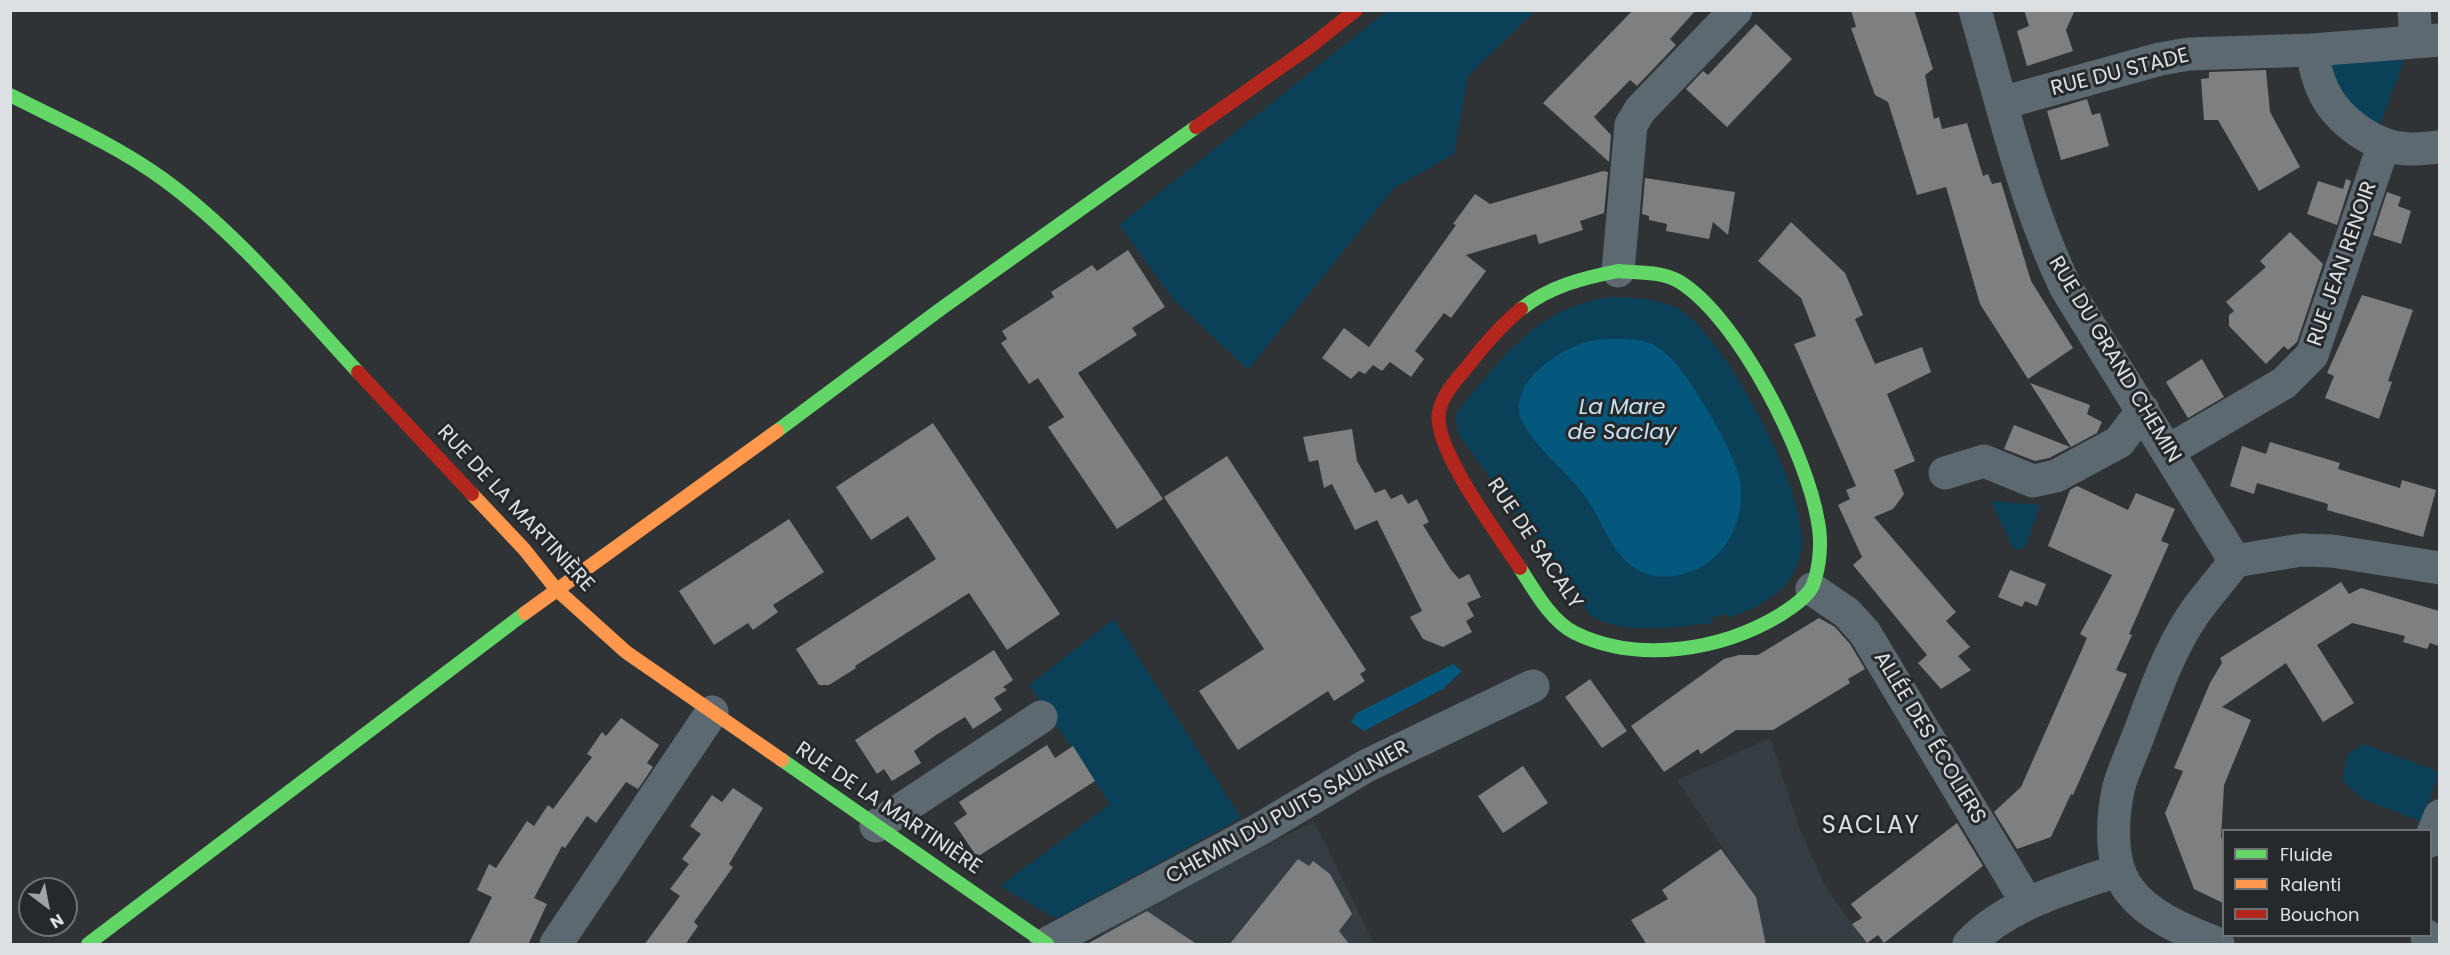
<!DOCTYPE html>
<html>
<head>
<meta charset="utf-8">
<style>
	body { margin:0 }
	#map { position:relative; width:2450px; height:955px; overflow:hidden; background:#303335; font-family:Poppins,sans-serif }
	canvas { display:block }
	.frame { position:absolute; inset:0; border:12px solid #dde0e2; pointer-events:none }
	.legend { position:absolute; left:2222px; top:829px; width:210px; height:108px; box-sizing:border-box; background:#25292c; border:2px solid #6f7275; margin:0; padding:8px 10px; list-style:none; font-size:18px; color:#dde0e2 }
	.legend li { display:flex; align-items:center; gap:12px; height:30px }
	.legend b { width:30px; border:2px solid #6f7275 }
	.north { position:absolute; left:18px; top:877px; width:60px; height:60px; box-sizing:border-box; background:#25292c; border:2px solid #6f7275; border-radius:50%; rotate:148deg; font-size:16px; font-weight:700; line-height:24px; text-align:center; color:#dde0e2 }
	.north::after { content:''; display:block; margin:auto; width:21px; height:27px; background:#a0a3a5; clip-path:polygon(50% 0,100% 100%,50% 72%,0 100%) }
</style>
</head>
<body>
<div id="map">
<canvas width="2450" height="955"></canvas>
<div class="frame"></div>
<ul class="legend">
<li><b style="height:8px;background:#63d668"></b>Fluide</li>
<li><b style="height:8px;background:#ff974d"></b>Ralenti</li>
<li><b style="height:8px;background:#b3261e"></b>Bouchon</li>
</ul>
<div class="north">N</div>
</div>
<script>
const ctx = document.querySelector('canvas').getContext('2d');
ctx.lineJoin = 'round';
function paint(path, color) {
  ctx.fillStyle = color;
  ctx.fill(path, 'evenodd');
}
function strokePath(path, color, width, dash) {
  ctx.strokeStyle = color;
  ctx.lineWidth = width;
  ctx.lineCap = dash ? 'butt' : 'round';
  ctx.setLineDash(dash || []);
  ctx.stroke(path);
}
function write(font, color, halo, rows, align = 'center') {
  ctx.font = font + ' Poppins,sans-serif';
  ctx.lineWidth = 6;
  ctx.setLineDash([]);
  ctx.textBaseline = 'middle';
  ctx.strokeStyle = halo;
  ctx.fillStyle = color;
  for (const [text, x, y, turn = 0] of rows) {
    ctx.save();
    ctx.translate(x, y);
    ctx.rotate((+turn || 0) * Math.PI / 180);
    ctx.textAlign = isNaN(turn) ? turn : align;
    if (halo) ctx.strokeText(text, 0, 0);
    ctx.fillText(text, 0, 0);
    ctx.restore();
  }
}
paint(new Path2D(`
	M1770,738l31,94 24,53 41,59h-111l5,-19 -12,-39 -71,-106z
	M1314,821l60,123h-273l4,-18z`), '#333d42');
paint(new Path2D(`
	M1387,11h148l-67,65 -14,78 -60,34 -146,182 -74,-70 -55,-75z
	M2407,52l-28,76 -33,-15 -19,-52z
	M1610,297c24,1 55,1 75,16 45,35 120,175 117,232 0,9 -6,23 -10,31 -13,22 -41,33 -63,42l-2,-4 -16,4 1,5c-38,4 -87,13 -121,-7l-132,-181 -4,-19 6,-10c45,-51 77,-99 149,-109zM1652,344l25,21 16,21 -94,133 -15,-25 -47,-52z
	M1991,501l49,4 -15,43 -11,2z
	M1114,619l127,199 -185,101 -56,-33 110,-82 -81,-119z
	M2363,744l76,28 -17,50 -59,-23 -21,-18 6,-27z`), '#0b4059');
paint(new Path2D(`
	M1623,339c9,1 23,1 31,6 22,13 36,37 49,58 14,23 28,47 36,73 9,35 -9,77 -40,92 -19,9 -42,13 -61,2 -29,-17 -35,-51 -55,-76 -18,-24 -44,-43 -59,-69 -22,-39 35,-77 67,-84 10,-2 22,-2 32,-2z
	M1453,664l9,7 -19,18 -79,42 -13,-9 6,-9z`), '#04587e');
paint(new Path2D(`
	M1633,10h63l-26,29 6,6 -39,41 -7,-6 -36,37 17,18 -2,27 -66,-59z
	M1851,10h63l19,59 -8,6 9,44 5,-2 3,12 25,-6 16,53 5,-2 4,10 9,-2 30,99 42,67 -45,31 -48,-75 -34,-117 -29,8 -29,-93 -13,-7 -24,-67 5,-1z
	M2024,10h51l-9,20 7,21 -46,15 -10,-35 12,-5z
	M1756,24l36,35 -65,68 -41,-38 17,-18 5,4z
	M2266,70l4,42 30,55 -41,24 -41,-71h-14l-3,-41 8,-1v-6z
	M2087,99l5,16 8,-2 9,33 -48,14 -14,-49z
	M1603,171l5,1 -4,41 -24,8 3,9 -44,14 -3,-10 -70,21 20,16 -35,47 -7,-5 -29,38 9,8 -13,18 -21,-15 -8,9 -9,-6 -8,9 -6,-3 -8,8 -29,-21 22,-30 25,19 87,-122 -3,-1 22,-30 15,10z
	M1645,178l90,14 -7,43 -15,-13 -4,17 -43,-8 1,-7 -18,-4v-4l-7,-2z
	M2346,179l5,2 -14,44 -30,-11 11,-33 25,8z
	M2387,192l14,5 -3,9 13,5 -10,33 -28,-9z
	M1791,222l54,51 18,42 -8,4 20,45 47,-17 9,25 -44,22 28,67 -21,9 10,24 -11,15 -19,8 82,95 -10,9 24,26 -12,9 13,14 -30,19 -23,-26 9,-8 -74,-90 9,-8 -24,-52 12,-6 -4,-9 10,-4 -62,-142 22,-8 -15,-38 -43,-37z
	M2290,232l33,32 -26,78 -9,8 -4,-4 -18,18 -37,-38v-11l5,-4 -8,-9 40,-35 -6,-6z
	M1128,250l37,57 -33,21 5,7 -59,38 85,126 -46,30 -69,-102 16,-10 -26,-39 -9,6 -28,-41 6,-4 -5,-8 52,-34 -3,-5 41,-27 5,6z
	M2362,295l51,15 -25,71 4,1 -13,37 -54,-21 9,-22 -7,-3z
	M2202,359l22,38 -36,21 -22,-36z
	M2030,383l60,22 -3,9 15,8 -5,11 -26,14z
	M933,423l127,191 -53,36 -38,-57 -114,73 1,2 -27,17h-10l-23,-36 140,-90 -28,-43 -37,24 -35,-53z
	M2014,425l56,22 -21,11 -14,3 -31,-12z
	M1352,429l5,32 18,32 10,-4 6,10 11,-5 6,10 9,-5 12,23 -6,3 28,45 8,9 10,-5 12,23 -14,6 7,13 -8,5 6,11 -29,15 -20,-8 -13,-22 12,-6 -45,-91 -22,10 -23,-46 -8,4 -6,-28 -9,2 -6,-25z
	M2270,442l70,21 -2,6 62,19 2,-8 34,10 -13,47 -96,-27 1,-6 -71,-21 -3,11 -24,-8 12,-40 24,8z
	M1227,456l139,214 -6,4 5,7 -31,20 -6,-10 -90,59 -39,-59 65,-42 -100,-152z
	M2077,486l51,24 8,-17 39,16 -14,32 8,3 -40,90 3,1 -16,35 11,4 -54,121 -2,-1 -20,43 -34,12 -23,-37 27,-25 66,-149 -7,-4 32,-59 -64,-29 22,-56z
	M789,519l35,53 -51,33 5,7 -25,18 -5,-7 -34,22 -35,-54z
	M2010,570l36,14 -9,22 -12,-5 -3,6 -24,-10z
	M2341,582l8,12 12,-6 78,23v35l-9,-3 -3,6 -24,-7 2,-6 -53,-13 -35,22 37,58 -31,19 -37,-59 -64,44 29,13 -27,65 -3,53 2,-1v66l-29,-14 -29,-76 18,-42 -9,-3 36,-85 12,-20 -2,-5z
	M1819,618l16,9 15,17 15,25 -17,10 2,4 -77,47h-37l-35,24 -3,-5 -34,23 -33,-46 93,-67 15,-4h19z
	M994,650l19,30 -10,7 4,3 -13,8 8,12 -29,19 -8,-12 -29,18 -22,16 7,12 -29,18 -8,-12 -7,5 -22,-34z
	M1590,679l37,52 -25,17 -37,-51z
	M621,718l38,27 -12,18 6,4 -15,22 -12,-7 -30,41 -9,-7 -22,32 -3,-2 -28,52 13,6 -19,41h-60l24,-48 -15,-7 12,-26 7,4 31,-47 7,5 14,-21 5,4 39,-52 -5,-3 15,-22 4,4z
	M1047,745l8,13 18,-12 22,35 -118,76 -23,-34 13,-9 -8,-12z
	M1523,766l25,37 -45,30 -25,-37z
	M733,788l30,20 -34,56 4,3 -39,55 4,4 -13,19h-41l36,-49 -10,-7 19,-25 -7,-5 19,-25 -11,-8 22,-31 10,7z
	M1957,823l26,43 -99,77 -6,-8 -11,8 -15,-19 10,-6 -11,-14z
	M1721,849l35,48 10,48h-119l-16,-25 37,-21 -6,-9z
	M1298,859l11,7 4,-5 17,13 22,40 -13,17 11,14h-121z
	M1147,911l51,34h-113z`), '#7d7f81');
strokePath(new Path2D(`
	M1975,10c27,93 49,191 91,278l169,273
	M2414,10l2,31
	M2312,50c2,14 5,27 11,40 14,31 54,60 89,59 9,0 18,-1 28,-2
	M2002,103l158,-44 29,-5 123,-4 128,-10
	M1618,271l13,-146 9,-15 96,-100
	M2168,451l116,-68 28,-28 72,-211
	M1945,473l39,-12 49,20 23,-5 63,-34 24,-32
	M1812,589l35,24 18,20 162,270
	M876,826l165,-109
	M2430,841l10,-25
	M2427,936l1,8
	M556,944l156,-232
	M1046,944l214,-115 106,-63 167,-80
	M1969,944c39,-41 97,-55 150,-74
	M2218,944c-31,-13 -66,-25 -88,-53 -21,-26 -18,-71 -12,-101 4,-17 13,-35 19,-51 16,-42 31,-87 56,-124 13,-19 29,-36 42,-54l66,-11 31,1 108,17`), '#5d6970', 33);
strokePath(new Path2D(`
	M10,95c51,26 106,50 153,84 74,54 133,126 195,193
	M1521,309c29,-23 62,-31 97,-38
	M777,431l165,-123 254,-181
	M1520,568c14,22 31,53 55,65 64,31 147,17 205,-18 11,-7 28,-18 33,-30 7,-19 9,-44 5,-63 -11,-68 -79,-203 -138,-240 -18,-11 -42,-9 -62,-11
	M782,760l265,184
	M88,944l437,-331`), '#63d668', 14);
strokePath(new Path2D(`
	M472,494l52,55 32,40 70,63 156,108
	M525,613l252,-182`), '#ff974d', 14);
strokePath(new Path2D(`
	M1196,127l112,-79 48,-38
	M358,372l114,122
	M1520,568c-21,-32 -88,-121 -81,-156 4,-20 20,-35 32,-50 15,-19 31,-38 50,-53`), '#b3261e', 14);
write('21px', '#dde0e2', '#25292c', [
	["RUE DU STADE",2120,73,-14],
	["RUE JEAN RENOIR",2343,264,-71],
	["RUE DU GRAND CHEMIN",2114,360,59],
	["RUE DE LA MARTINIÈRE",515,509,47],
	["RUE DE SACALY",1534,544,56],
	["ALLÉE DES ÉCOLIERS",1929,738,59],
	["RUE DE LA MARTINIÈRE",888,809,34],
	["CHEMIN DU PUITS SAULNIER",1288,813,-29]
]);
write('italic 22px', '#cae0ef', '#25292c', [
	["La Mare",1622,408],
	["de Saclay",1622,433]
]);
ctx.letterSpacing = '1.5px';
write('24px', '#dbe0e4', '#25292c', [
	["SACLAY",1871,827]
]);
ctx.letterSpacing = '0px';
</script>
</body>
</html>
